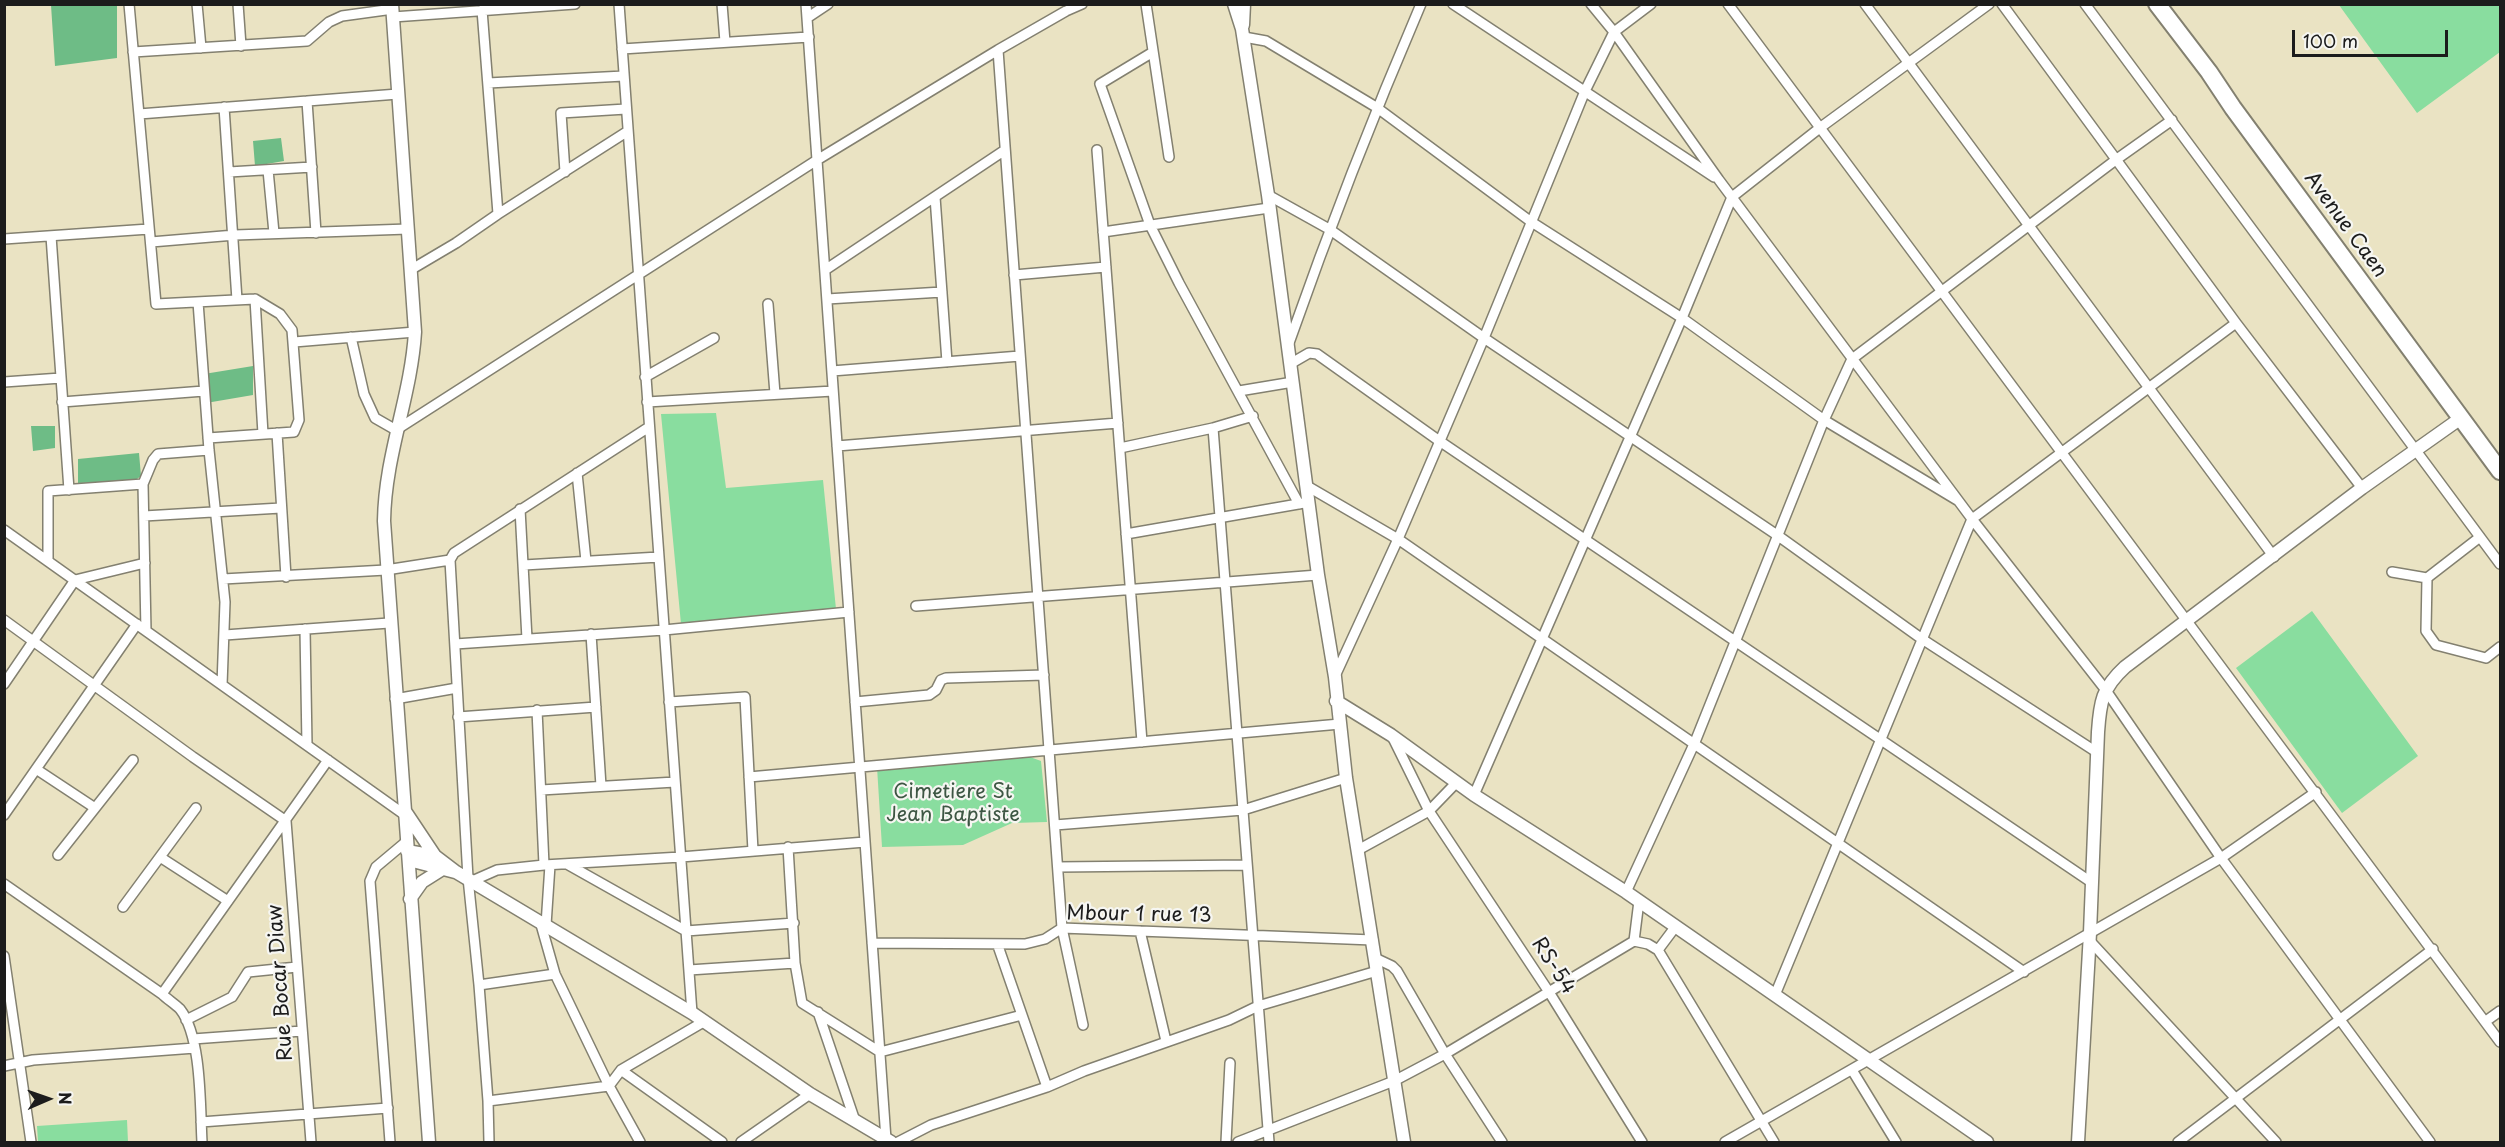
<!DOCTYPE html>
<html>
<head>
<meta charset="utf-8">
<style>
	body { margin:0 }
	#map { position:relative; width:2505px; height:1147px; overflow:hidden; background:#eae3c3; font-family:"Playpen Sans",sans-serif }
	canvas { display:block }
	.frame { position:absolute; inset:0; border:6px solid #1c1c1c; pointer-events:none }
	.north { position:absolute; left:18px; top:1069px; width:60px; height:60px; -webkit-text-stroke:4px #f6f6f2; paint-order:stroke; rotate:88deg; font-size:16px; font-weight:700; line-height:24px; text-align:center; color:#1c1c1c }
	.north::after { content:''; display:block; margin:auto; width:21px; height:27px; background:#1c1c1c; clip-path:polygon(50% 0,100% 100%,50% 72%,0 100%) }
	.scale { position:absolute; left:2292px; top:30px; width:156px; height:27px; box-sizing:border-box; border:3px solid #1c1c1c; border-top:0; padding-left:8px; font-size:18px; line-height:21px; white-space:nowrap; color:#1c1c1c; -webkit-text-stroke:4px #f6f6f2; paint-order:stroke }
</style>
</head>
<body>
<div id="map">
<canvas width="2505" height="1147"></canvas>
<div class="frame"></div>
<div class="north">N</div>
<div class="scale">100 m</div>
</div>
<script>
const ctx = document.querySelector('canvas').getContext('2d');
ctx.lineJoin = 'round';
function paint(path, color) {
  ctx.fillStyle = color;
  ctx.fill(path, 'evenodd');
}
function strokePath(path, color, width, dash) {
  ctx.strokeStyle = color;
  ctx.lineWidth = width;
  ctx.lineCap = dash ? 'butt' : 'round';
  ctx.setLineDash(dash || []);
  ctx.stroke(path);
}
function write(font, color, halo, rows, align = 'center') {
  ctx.font = font + ' "Playpen Sans",sans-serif';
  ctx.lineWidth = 4.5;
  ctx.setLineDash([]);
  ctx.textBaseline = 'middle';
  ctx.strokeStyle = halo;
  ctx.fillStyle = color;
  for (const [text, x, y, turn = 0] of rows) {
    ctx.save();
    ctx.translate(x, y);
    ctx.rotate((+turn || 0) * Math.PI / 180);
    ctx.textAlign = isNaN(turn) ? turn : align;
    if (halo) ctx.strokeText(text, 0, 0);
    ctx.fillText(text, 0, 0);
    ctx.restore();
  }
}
paint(new Path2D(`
	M2339,5h161v47l-83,61z
	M716,413l10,75 97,-8 13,129 -155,15 -20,-210z
	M2312,611l106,145 -76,57 -106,-145z
	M1030,757l11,4 6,61 -35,1 -49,22 -81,2 -5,-80z
	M127,1120l1,22h-90l-1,-16z`), '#89dd9f');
paint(new Path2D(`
	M51,5h66v53l-62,8z
	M281,138l3,23 -29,5 -2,-25z
	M253,366v29l-47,8 -2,-29z
	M31,426h24v22l-22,3z
	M139,453l2,23 -8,6 -55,1v-24z`), '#6ebc86');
const street = new Path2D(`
	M129,4l27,300 99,-5 25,15 12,16 7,90 -5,12 -86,6
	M197,4l4,44
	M238,4l3,42
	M619,4l73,1009
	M722,4l3,38
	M806,4l80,1135
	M1146,4l23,153
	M1453,4l261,173
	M1591,4l23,28 105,148 253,339 133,170 116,169 209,284
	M1728,4l772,1038
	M1865,4l409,553
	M2002,4l234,319 126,165
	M2085,4l415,560
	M482,10l16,204
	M393,17l182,-13
	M807,18l21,-14
	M1244,37l22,4 110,66 154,114 152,97 142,102 133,80
	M622,49l187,-12
	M998,50l64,878 21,97
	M133,52l174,-11 22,-19 13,-6 51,-7
	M1153,52l-53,32 50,141 29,58 120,221
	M488,83l136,-7
	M307,101l9,132
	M224,107l13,193
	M139,114l259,-20
	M1097,150l45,592
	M268,170l6,63
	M229,172l83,-5
	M565,172l-4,-59 65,-4
	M1268,195l61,34 155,109 293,197 145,104 176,114
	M935,197l12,165
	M1103,232l166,-24
	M51,236l18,254
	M4,239l145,-10
	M151,242l84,-7 173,-6
	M412,269l44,-26 42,-29 130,-83
	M825,270l180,-120
	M1014,275l92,-8
	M255,299l8,135
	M827,299l115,-7
	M198,302l11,148 16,152 -3,83
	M768,304l7,90
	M351,337l13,57 11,24 21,12 421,-270 181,-110 68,-39 16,-7
	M294,342l121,-10
	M1289,343c40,-114 84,-227 132,-339
	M1290,364l19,-11 8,1 121,86 653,442
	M832,371l188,-15
	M645,377l69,-39
	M4,382l57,-4
	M1239,391l54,-9
	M62,402l142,-11
	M647,402l186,-11
	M649,427l-195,126 -4,7 18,318 11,107 9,116 121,-15 12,-16 84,-49
	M1213,428l56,714
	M277,433l9,144
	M837,446l281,-23
	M1120,448l93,-20 40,-12
	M577,473l9,88
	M1307,486l91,53 626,433
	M520,509l7,130
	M144,516l137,-8
	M4,530l401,285
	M1126,534l178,-31
	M48,561v-70l95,-7
	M524,565l135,-8
	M2392,572l35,6 53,-41
	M2427,578l-1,53 10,14 50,13 14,-11
	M223,579l163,-9 64,-10
	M916,606l402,-31
	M4,620l189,137 93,64 25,321
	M305,629l2,116
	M146,631l-3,-147 10,-24 5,-6 51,-4
	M591,634l10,152
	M225,635l164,-12
	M455,644l209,-14 185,-18
	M1335,676l63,-137 86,-201 101,-247 29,-59 37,-28
	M4,684l71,-104 70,-17
	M395,699l62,-11
	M669,702l76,-5 8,154
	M855,702l74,-7 7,-5 5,-10 5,-2 98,-3
	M537,710l7,155
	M458,717l138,-10
	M1392,736l37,75 120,181 93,150
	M36,769l59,39
	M749,777l591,-53
	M541,790l134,-8
	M1474,795l208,-477 50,-121 89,-70 168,-123
	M4,815l133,-191
	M1055,825l188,-15 103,-32
	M788,847l7,116 7,40 78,49 142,-37
	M1358,850l71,-39 27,-28
	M58,855l75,-95
	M160,857l68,44
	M567,864l119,67 108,-8
	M1058,867l189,-2
	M472,881l25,-11 47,-5 137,-8 184,-15
	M4,884l158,110c5,5 13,10 18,15 22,28 20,98 22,133
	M1626,892l69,-150 129,-322 28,-61 265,-200 55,-39
	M123,907l73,-99
	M540,921l15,53 54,112 31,56
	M546,925l4,-60
	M1140,931l26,110
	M1634,941l5,-40
	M2090,941l186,201
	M872,943l153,1 20,-5 17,-11 311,12
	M998,946l49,141
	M1658,950l116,192
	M4,956l27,186
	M1375,958l17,8 5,5 48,83 57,88
	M689,970l106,-7
	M479,985l76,-11
	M162,994l166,-234
	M1775,995l197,-476 264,-196
	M818,1012l37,109
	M186,1020l46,-23 16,-25 49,-5
	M2486,1021l14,-10
	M193,1039l109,-8
	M4,1066l29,-6 162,-12
	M621,1070l101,72
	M1852,1070l44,72
	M488,1101l1,41
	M201,1122l187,-14
	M390,1142l-20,-261 6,-14 31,-26
	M741,1142l69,-48
	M898,1142l33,-17 116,-38 37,-16 145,-51 29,-14 119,-35
	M1226,1142l4,-79
	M1238,1142l156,-61 51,-27 189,-113 14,3 10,6 18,-24
	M1725,1142l496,-284 95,-66
	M2178,1142l255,-193`);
const secondary = new Path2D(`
	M392,4l23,328c-4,65 -30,122 -31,189l45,621
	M1234,4l8,25 26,166 50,380 17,102 11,101 58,364
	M1243,25l1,-21
	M1336,701l55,34 83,60 152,97 361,250
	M405,811l30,45 21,16 236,141 118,81 81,48
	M407,851l28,5
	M409,860l46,12
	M410,899l12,-17 19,-12
	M2078,1142l12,-209 8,-201c2,-30 4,-44 27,-65l237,-179 99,-70`);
const highway = new Path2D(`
	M2157,4l52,68 24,36 267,363`);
strokePath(street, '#838070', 12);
strokePath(secondary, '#838070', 15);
strokePath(highway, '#838070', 20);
strokePath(street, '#fff', 9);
strokePath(secondary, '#fff', 12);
strokePath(highway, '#fff', 16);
write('20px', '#1c1c1c', '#f6f6f2', [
	["Avenue Caen",2345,225,54],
	["Mbour 1 rue 13",1139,915,1],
	["RS-54",1553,966,57],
	["Rue Bocar Diaw",281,983,-94]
]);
write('20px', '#3d5643', '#f6f6f2', [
	["Cimetiere St",953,792],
	["Jean Baptiste",953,815]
]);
</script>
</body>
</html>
